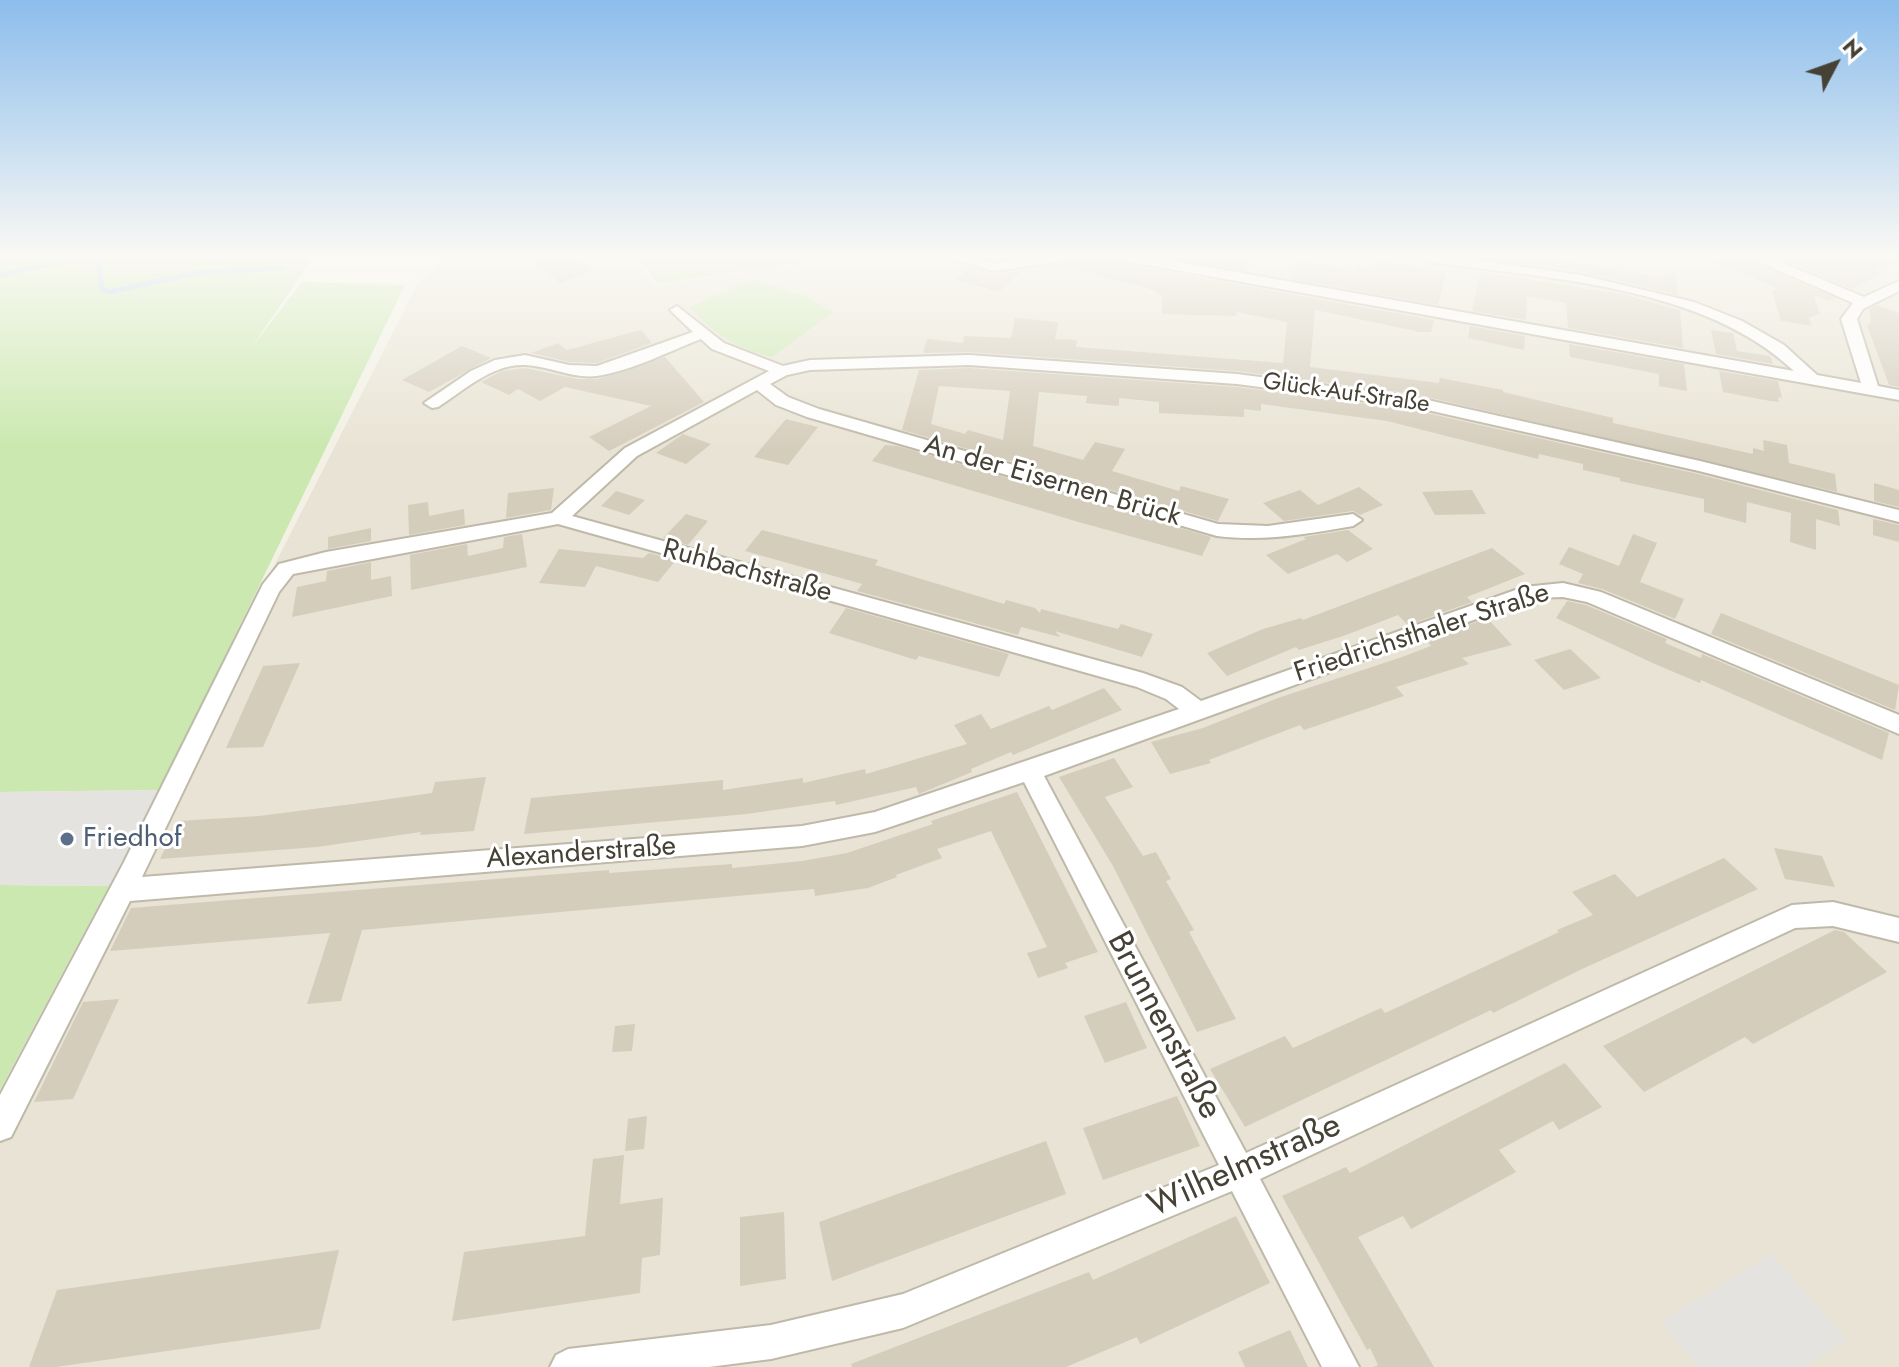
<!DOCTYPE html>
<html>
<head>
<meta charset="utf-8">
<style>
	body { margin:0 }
	#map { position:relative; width:1899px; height:1367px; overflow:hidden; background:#f3f1e6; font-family:Jost,sans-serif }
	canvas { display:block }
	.north { position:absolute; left:1795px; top:24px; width:80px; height:80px; -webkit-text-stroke:6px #fff; paint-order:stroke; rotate:49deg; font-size:22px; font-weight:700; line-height:32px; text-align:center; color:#464135 }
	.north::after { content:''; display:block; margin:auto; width:28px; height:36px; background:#464135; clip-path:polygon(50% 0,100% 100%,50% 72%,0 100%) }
</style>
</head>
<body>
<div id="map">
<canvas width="1899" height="1367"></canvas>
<div class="north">N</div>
</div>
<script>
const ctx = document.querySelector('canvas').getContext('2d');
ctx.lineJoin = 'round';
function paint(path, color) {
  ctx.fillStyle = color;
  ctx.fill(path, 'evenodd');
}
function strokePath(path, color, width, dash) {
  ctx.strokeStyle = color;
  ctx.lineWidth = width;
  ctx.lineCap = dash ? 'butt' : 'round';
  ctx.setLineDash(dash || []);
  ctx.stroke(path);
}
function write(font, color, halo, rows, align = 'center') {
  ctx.font = font + ' Jost,sans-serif';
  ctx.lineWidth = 6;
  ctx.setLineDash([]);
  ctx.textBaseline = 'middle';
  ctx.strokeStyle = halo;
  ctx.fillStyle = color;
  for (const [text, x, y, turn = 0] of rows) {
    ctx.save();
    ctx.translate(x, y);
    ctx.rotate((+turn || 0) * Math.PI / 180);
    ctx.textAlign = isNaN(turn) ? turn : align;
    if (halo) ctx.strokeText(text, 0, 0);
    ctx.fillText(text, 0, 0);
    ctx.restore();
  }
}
paint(new Path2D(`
	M447,258h189l19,27 177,-27h1067v1109h-1899v-270l160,-307 258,-507z`), '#e8e3d4');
paint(new Path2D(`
	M0,258h313l-62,90 51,-66 103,3 -245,505 -160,2z
	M638,258h192l-173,26z
	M752,280l53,16 28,16 -61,45c-41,-11 -54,-21 -83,-50z
	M0,885l109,1 -109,204z`), '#cae8af');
paint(new Path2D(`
	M160,790l-51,96 -109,-1v-93z
	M1772,1254l74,86 -41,27h-108l-35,-46z`), '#e4e3df');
strokePath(new Path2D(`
	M98,258l4,31 7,3 86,-19 89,-5
	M0,275l76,-17`), '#a2caf1', 5);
paint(new Path2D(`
	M532,258h44l17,13 -33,12z
	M1068,258h53l9,7 304,55 -3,12h-11l-105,-22 -5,57 129,16 1,-5 63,12v2l110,26v5l140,31v-6l11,3 -1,-11 24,5 2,18 46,11 2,18 -423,-98 -177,-23 -268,-19 -46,1 4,-14 36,4 1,-7 47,2 4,-20 43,4 -3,17 22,1 -1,7 207,16 4,-41 -51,-10 1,4 -75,-2v-19l-5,-1v-3l-97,-26z
	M1176,258h75l-5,13z
	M1487,258h57l117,19 15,-6 2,24 -96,-23z
	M1707,258h41l87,40 -6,3 -15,-6 6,19 -11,4 3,8 -31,-5 -9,-30 6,-3z
	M1780,258h119v2l-25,11 7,3 -29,15z
	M1298,261l56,10 1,-4 21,4 2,-10 68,12 -8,32 -147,-26z
	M971,267l24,7 28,-4 -24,22 -43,-12z
	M1481,272l141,22 58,16 3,38 -115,-20 -2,-25 -39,-7 -1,24 -54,-9z
	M1877,305l22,8v74l-10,-2 -22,-60 4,-3 -2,-13z
	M1470,326l55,10 -1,14 -56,-12z
	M641,330l11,13 -55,20 -28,-1 -38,-9 27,-10 9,7z
	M1711,330l22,3 4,18 33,5 3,8 -57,-10z
	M1569,344l115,20 3,27 -28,-5v-12l-89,-17z
	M462,346l29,12 -62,34 -27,-12z
	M665,357l39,45 -95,49 -20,-14 62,-31 -86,-19 -25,14 -22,-12 -9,6 -28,-13 21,-11 23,-3 53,11h20z
	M969,368l268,19 176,23 285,64 140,36 2,16 -24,-7v31l-26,-8 1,-29 -44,-11 -1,21 -42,-11v-13l-84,-18v-3l-37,-8v-6l-44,-10 -1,5 -151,-38 -126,-17v7l-17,-2v8l-85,-4v-11l-40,-4v8l-14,-1 -19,-2 1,-7 -48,-4 -6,54 50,14 12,-18 30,7 -13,22 67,20 2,-5 48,13 -11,22 -316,-91 17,-60zM939,386l71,5 -7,49 -35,-10 -3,4 -34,-10z
	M1719,371l59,10 4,17 -4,-1 1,5 -9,-1 -47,-9z
	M786,419l32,8 -30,38 -34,-8z
	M683,434l28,10 -25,20 -30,-11z
	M885,445l13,1 313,91 -9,19 -120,-33 -210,-62z
	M1874,483l25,7v17l-25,-6z
	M1359,487l24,18 -23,10 -7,-4 -69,10 -21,-18 37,-13 18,15z
	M554,488l-3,22 -45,8 2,-25z
	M1472,490l14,24 -51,1 -13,-23z
	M616,491l29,9 -16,15 -28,-9z
	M428,502l1,14 35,-7 1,16 -56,10 -1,-30z
	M686,514l22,7 -20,24 -25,-7z
	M1873,519l26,6v17l-26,-7z
	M371,528v13l-43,8v-12z
	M762,530l116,30 -3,5 129,39 2,-4 29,8 5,5 1,-4 77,20 3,-5 32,10 -11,23 -87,-26 5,6 -39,-10 -3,8 -161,-44 5,-7 -117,-33z
	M1348,530l25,19 -26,13 -10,-8 -49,20 -22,-19 40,-16 -3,-2z
	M522,534l5,33 -116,23 -1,-35 57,-11 1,12 35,-8 1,-11z
	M1633,534l24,9 -17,39 44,17 -9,20 -73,-30 -24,-6 5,-9 -24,-10 10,-17 50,19z
	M1492,548l33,26 -58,23 5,5 -64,23 -10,-10 -52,20 -47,15 -3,-3 -69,29 -20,-23 56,-24 38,-11 2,2z
	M559,549l84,9 6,-5 27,7 -18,22 -62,-16 -11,21 -46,-4z
	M371,562v18l20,-4 1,20 -100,21 5,-30 29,-6 1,-10z
	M1567,601l19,4 81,34 -2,4 36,15 1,-4 187,79 -7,27 -181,-80 -1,3 -43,-18 -101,-47z
	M846,608l163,46 -10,23 -80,-21 -3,4 -87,-27z
	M1721,613l178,72 -4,25 -184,-76z
	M1487,618l25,27 -50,13 7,6 -73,23 8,9 -100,34 -4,-5 -91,35 2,3 -41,11 -19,-32 52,-14 75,-30 124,-41 29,-11 -5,-6z
	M1570,649l31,29 -37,12 -30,-30z
	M300,663l-37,84 -37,1 37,-82z
	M1104,688l18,22 -109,45 -2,-3 -40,17 1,3 -53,22 -3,-7 -80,18 -1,-4 -88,13 -223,20 7,-36 192,-18v10l80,-12v5l62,-14 1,5 101,-30 -13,-19 27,-11 10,15 58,-23 3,4z
	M1114,758l19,29 -28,10 38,59 13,-4 15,27 -5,2 28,49 -5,2 47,87 -39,13 -84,-166 -54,-89z
	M486,777l-12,54 -54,4 1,-3 -104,15 -157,12 18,-38 81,-5 109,-14 64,-9 3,-11z
	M1017,792l81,160 -33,11 3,5 -30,10 -11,-25 20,-6 -56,-116 -54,18 5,9 -46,17 1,2 -29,11 -53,8 -1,-7 -452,41 -21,71 -34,3 23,-71 -220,18 21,-43 478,-38v3l123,-9v4l70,-7 45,-8 86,-29 -2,-3z
	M1774,848l48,8 13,31 -50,-8z
	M1724,858l34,31 -178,81 -87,43 -2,-3 -246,117 -35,-58 75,-33 8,12 88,-40 4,5 174,-81 -2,-2 36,-15 -21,-23 43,-18 22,23z
	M1835,930l9,2 43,40 -134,72 -8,-7 -101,55 -41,-46z
	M119,999l-46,100 -39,3 49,-100z
	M1126,1002l21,46 -42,15 -21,-47z
	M635,1024l-3,27 -20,1 3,-26z
	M1565,1063l37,44 -43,23 -6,-9 -54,29 17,22 -105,57 -8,-13 -45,21 76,130h-61l5,-2 -8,-17 -3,2 -85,-154 64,-29 4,6z
	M1177,1096l23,50 -97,34 -20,-52z
	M647,1116l-3,33 -19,2 3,-32z
	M1046,1141l20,53 -234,87 -13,-59z
	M624,1155l-4,49 43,-6 -3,57 -18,3 -2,35 -188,28 12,-69 121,-16 8,-77z
	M784,1212l2,67 -46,7v-69z
	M1236,1216l34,67 -130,61 -3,-7 -71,30h-214l-1,-3 238,-92 4,8z
	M339,1250l-19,79 -264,38h-27l28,-77z
	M1290,1330l18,37h-63l-7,-15z`), '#d5cdbc');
const minor = new Path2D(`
	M951,258h26l18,5 31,-5h39l-7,4 -63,9z
	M1124,258h33l637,113c-91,-86 -245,-92 -363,-109l-7,-4h39l118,17 113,27 48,19 42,24 33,30 44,8 -20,-64 12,-16 -102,-45h20l93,39 35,-16v10l-36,18 -6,10 21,67 21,4v10l-768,-138z
	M677,306l47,37 59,23 27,-6 159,-5 268,19 177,23 286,64 199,49v12l-200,-51 -285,-64 -177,-23 -268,-19 -159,5 -23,5 -17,9 18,13 31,12 399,115 50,2 85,-12 9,6 -9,6c-46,8 -90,16 -136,10l-410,-119 -31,-12 -19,-15 -120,66 -65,60 571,157 39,14 19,14 323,-114 39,-4 38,9 298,123v19l-312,-132 -24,-5 -29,1 -490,178 202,377 546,-248 41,-3 66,16v24l-66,-16 -38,2 -535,251 99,188h-37l-90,-176 -329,137 -132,31 -62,8h-159l6,-12 12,-6 203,-24 132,-31 316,-129 -195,-383 -149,50 -73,14 -672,55 -119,236 -11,4v-46l123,-231 140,-280 16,-20 47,-12 226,-39 73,-65 144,-77 -57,-22 -11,-10c-34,13 -67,31 -104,37 -25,3 -47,-10 -72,-11 -32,-2 -62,26 -87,42l-6,1 -8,-5 47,-32 24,-11 30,-5 44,10 28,1 96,-34 -23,-22zM558,524l579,163 29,12 13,10 -304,103 -73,14 -660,51 137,-285 14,-18z`);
strokePath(minor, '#bfb9a9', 4);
paint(minor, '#fff');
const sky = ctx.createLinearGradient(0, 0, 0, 450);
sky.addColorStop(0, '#8cbdec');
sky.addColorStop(0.57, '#faf9f4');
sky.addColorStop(1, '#faf9f400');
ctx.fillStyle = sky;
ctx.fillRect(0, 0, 1899, 450);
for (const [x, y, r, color] of [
	[67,839,8,"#5c6f8a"]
]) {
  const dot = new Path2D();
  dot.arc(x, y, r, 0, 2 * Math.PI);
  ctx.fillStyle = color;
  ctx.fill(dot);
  strokePath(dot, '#fff', 3);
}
write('24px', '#464135', '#fff', [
	["Glück-Auf-Straße",1346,394,8]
]);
write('28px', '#464135', '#fff', [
	["An der Eisernen Brück",1052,482,16],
	["Ruhbachstraße",747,572,15],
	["Friedrichsthaler Straße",1422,634,-18],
	["Alexanderstraße",581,854,-4]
]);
write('28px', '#4e5e75', '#fff', [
	["Friedhof",83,839]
], 'left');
write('34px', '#464135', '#fff', [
	["Brunnenstraße",1163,1026,62],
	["Wilhelmstraße",1245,1167,-24]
]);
</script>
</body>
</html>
